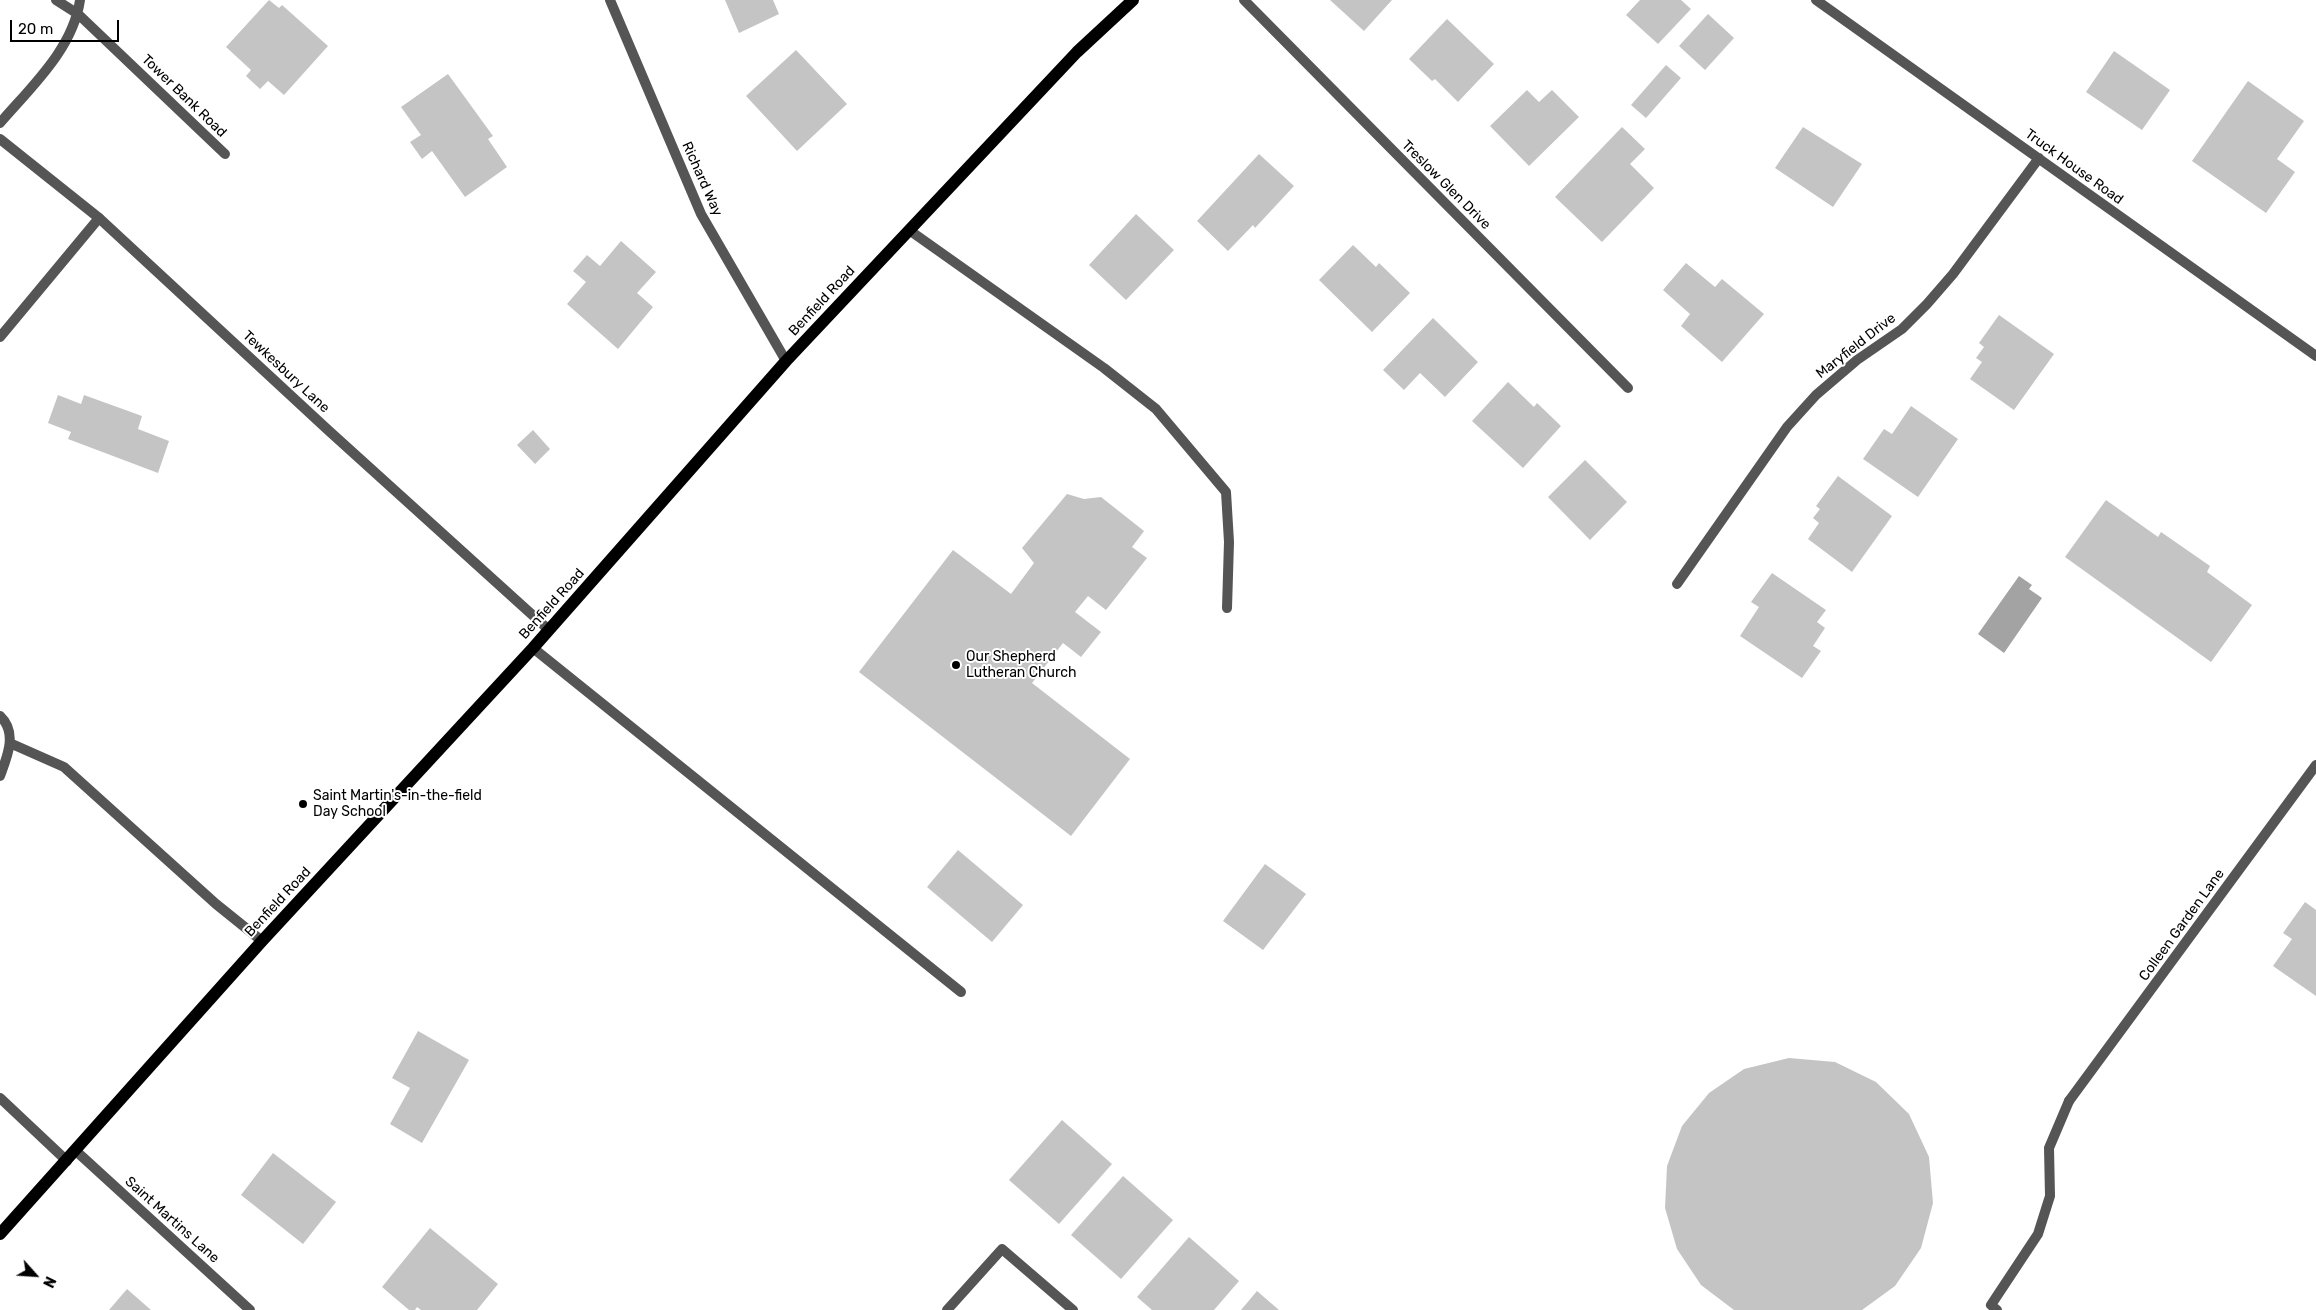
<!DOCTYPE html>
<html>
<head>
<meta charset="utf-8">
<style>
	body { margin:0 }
	#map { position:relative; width:2316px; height:1310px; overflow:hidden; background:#fff; font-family:Rubik,sans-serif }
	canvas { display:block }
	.north { position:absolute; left:10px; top:1250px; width:50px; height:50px; -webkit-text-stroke:4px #fff; paint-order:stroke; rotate:116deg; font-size:14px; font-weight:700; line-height:20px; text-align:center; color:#000 }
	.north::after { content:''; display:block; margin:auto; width:18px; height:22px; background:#000; clip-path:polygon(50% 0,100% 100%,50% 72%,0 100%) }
	.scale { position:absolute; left:10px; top:20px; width:109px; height:22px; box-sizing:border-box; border:2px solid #000; border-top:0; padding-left:6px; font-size:15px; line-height:18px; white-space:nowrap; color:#000; -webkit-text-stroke:4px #fff; paint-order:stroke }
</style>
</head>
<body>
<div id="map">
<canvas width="2316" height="1310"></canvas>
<div class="north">N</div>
<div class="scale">20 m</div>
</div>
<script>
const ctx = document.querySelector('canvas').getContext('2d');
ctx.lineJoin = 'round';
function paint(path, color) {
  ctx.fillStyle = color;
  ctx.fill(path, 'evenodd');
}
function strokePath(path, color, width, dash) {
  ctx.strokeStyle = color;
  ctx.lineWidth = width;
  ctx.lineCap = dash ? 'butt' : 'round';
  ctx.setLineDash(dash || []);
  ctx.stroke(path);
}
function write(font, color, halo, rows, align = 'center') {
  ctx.font = font + ' Rubik,sans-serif';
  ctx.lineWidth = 4;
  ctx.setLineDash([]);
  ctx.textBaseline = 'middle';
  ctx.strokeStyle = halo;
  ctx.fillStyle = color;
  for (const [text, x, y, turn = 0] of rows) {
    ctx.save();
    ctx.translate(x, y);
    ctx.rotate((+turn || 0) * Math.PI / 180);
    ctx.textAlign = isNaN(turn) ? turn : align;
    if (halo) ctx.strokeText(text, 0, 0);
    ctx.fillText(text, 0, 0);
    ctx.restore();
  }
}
paint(new Path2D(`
	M2019,576l13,9 -3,4 13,9 -38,55 -26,-19z`), '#a3a3a3');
paint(new Path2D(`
	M269,0l10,8 3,-3 46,41 -44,49 -16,-14 -8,8 -14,-13 5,-6 -25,-23z
	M725,0h48l6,14 -40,19z
	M1330,0h62l-28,31z
	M1640,0h41l10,9 -33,35 -32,-29z
	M1708,14l26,24 -29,32 -26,-24z
	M1447,19l47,45 -36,38 -23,-23 -3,2 -23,-22z
	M796,50l51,54 -50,47 -51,-55z
	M2114,51l56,39 -28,40 -56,-38z
	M1666,65l15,13 -35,40 -15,-13z
	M448,74l45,62 -5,3 19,28 -42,30 -33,-46 -10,8 -12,-17 11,-7 -20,-28z
	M2248,81l56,40 -27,38 18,13 -29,41 -74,-52z
	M1527,90l12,12 13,-12 27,27 -50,49 -39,-40z
	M1622,127l23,22 -15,15 24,24 -52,54 -47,-45z
	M1803,127l59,37 -29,43 -58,-39z
	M1259,154l35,32 -39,42 -2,-3 -25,26 -31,-30z
	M1136,214l38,36 -48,50 -37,-35z
	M621,241l35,31 -19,21 16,14 -35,42 -51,-45 19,-22 -13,-11 14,-16 13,11z
	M1353,245l23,22 3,-4 31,30 -38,39 -53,-52z
	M1686,263l29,24 7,-8 42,35 -42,48 -41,-36 9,-12 -27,-24z
	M1999,315l55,39 -40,56 -44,-31 12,-17 -6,-4 8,-11 -5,-4z
	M1433,318l45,44 -33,35 -25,-24 -16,17 -21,-20z
	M1508,382l26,25 3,-4 24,23 -38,42 -51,-47z
	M58,395l23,9 3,-9 58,21 -4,13 31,12 -11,32 -90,-34 3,-7 -23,-9z
	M1911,406l47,33 -40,58 -55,-38 21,-30 8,5z
	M533,430l17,19 -15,15 -18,-19z
	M1585,460l42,42 -37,38 -42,-43z
	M1838,476l54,40 -40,56 -44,-33 11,-16 -6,-5 7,-9 -4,-3z
	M1067,494l17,5 17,-2 43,34 -12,16 15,11 -41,52 -18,-14 -13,16 26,20 -20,25 -18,-14 -31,40 98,76 -59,77 -212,-164 94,-122 58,44 23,-31 -12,-15z
	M2106,500l52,37 3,-5 49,34 -3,6 45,33 -41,57 -146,-105z
	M1772,573l54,37 -9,12 8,6 -12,18 8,5 -19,27 -62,-42 19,-29 -8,-5z
	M958,850l65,55 -31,37 -65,-55z
	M1265,864l41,30 -43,56 -40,-29z
	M2305,902l11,8v86l-43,-30 19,-27 -9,-6z
	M418,1031l51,29 -47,83 -32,-19 20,-36 -18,-10z
	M1789,1058l46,4 41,20 33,32 20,43 4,46 -12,45 -26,38 -33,24h-128l-33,-25 -24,-36 -12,-41 2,-42 15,-40 27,-33 35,-24z
	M1062,1120l50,44 -53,60 -50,-44z
	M273,1153l63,49 -33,42 -62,-49z
	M1123,1176l50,44 -52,59 -50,-44z
	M430,1228l68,56 -21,26h-56l-4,-3 -2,3h-6l-27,-23z
	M1189,1237l50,44 -25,29h-62l-15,-13z
	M127,1289l24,21h-42z
	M1257,1291l22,19h-38z`), '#c4c4c4');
strokePath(new Path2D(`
	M909,230l195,138 52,41 70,83 3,50 -2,66
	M0,337l99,-119
	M533,648l428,344
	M0,716c18,17 7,41 0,60
	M12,744l52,23 152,137 46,37
	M0,1098l67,63
	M1997,1310l-6,-5 47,-71 12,-38 -1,-48 20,-47`), '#555', 10);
strokePath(new Path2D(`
	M56,0l22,14 147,140
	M610,0l91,214 85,147
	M1244,0l384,388
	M1816,0l500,356
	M0,123c31,-36 73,-74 80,-123
	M0,139l99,79 229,212 221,200
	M1677,584l110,-157 29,-32 41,-35 45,-31 25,-25 26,-30 86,-116
	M2069,1101l247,-336
	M76,1151l174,159
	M947,1310l55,-61 71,61`), '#555', 10);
strokePath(new Path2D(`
	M0,1234l262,-293 271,-293 253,-287 291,-309 56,-52`), '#000', 12);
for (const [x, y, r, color] of [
	[956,665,5,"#000"],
	[303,804,5,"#000"]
]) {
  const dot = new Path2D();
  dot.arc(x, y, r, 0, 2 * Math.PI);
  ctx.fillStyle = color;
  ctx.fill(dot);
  strokePath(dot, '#fff', 2);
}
write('14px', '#000', '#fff', [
	["Tower Bank Road",184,96,44],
	["Truck House Road",2074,167,36],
	["Richard Way",702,179,66],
	["Treslow Glen Drive",1446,185,45],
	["Benfield Road",822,301,-47],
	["Maryfield Drive",1856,346,-38],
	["Tewkesbury Lane",286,372,43],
	["Benfield Road",552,604,-48],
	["Benfield Road",278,902,-47],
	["Colleen Garden Lane",2182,925,-54],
	["Saint Martins Lane",172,1220,42]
]);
write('14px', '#000', '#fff', [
	["Our Shepherd",966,657],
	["Lutheran Church",966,673],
	["Saint Martin's-in-the-field",313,796],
	["Day School",313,812]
], 'left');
</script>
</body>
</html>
